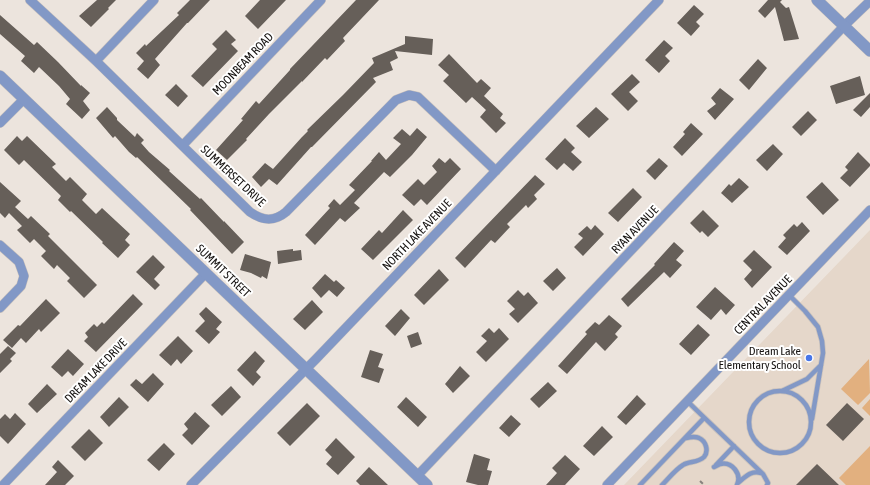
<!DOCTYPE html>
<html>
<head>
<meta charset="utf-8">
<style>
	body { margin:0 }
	canvas { display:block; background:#ece4dd }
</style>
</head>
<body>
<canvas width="870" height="485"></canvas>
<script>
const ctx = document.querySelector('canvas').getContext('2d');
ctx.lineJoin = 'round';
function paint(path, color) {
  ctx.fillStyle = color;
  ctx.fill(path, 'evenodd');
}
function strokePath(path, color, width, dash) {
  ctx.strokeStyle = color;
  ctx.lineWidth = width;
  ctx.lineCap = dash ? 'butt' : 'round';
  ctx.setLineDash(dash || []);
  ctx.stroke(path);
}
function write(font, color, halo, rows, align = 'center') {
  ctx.font = font + ' "Asap Condensed",sans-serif';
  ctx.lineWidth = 4;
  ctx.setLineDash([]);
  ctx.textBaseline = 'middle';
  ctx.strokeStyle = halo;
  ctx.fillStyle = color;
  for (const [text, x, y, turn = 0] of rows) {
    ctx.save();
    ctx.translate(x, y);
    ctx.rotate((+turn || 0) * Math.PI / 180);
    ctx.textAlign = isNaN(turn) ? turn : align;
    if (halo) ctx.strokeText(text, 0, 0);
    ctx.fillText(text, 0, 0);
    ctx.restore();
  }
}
paint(new Path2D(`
	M870,230v255h-246z`), '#e5d7ca');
paint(new Path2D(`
	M869,359l1,34 -12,12 -17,-16z
	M870,399v17l-8,-8z
	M870,446v39h-24l-7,-7z`), '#e2b07f');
paint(new Path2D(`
	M97,0h19l-8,8 1,1 -18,18 -12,-11z
	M190,0h20l-22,23h-1l-32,36 5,6 -12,14 -11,-10 7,-8 -8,-8 9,-9 1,2 33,-31 -2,-2z
	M260,0h26l-28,29 -13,-13z
	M356,0h23l-36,38 2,3 -18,19 -2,-2 -23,24v-1l-33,33 -23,25 1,1 -20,20 -11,-10 27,-30 -2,-1 15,-18 3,3 31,-34v-1z
	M768,0h14l-2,2 6,6 3,-1 10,32 -15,2 -9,-34 -10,11 -7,-7z
	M694,5l10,9 -8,8 4,4 -9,10 -14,-13z
	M0,15l34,30 3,-3 21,20 23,24v-1l9,8 -7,8 7,9 -8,9 -16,-15 4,-5 -11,-13 -20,-19 -5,6 -13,-12 4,-5 -25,-22z
	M226,30l10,10 -5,4 7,7 -35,36 -12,-11 26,-27 -5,-5z
	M405,36l28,3 -1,16 -37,-4 3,7 -8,4 3,8 -20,8 3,4 -64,65h-1l-34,38 -8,-6 -8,8 -9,-10 13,-14 8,6 29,-32 6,-6 -1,-1 36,-35 31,-32 -2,-5 33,-14z
	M664,40l9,8 -8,8 5,5 -11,12 -14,-13z
	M449,54l28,29 4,-4 10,9 -7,8 19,18 -3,4 6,5 -10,10 -16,-16 6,-7 -14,-13 -6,6 -23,-22 6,-6 -11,-10z
	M758,59l9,9 -18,22 -10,-10z
	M632,74l8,8 -11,10 9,9 -10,10 -17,-17z
	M860,76l5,19 -29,9 -6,-18z
	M176,84l12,12 -10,11 -13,-12z
	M720,88l14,11 -19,21 -8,-9 9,-7 -5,-6z
	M870,93v14l-9,10 -8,-7z
	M107,107l10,11v2l18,17 2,-4 7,7 -3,3 8,9 21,18 -1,1 31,28 1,-1 23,24v-1l20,21 -12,12 -42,-44 1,-1 -54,-52 -1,1 -7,-6 -14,-16 -2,2 -17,-20z
	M596,107l13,12 -20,19 -13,-12z
	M808,111l9,9 -16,16 -9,-9z
	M691,123l12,11 -21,22 -9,-9 12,-13 -2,-2z
	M417,128l10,9 -15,18 -22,22 -6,-5 -30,31 6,5 -15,14 -5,-4 -25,27 -10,-10 25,-27 -2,-2 6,-7 6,6 15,-15 -6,-5 23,-24h-1l8,-9 7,8 15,-16 -8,-6 9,-9 8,7z
	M17,136l5,5 5,-5 29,28 -4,3 14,14 4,-4 17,17 -5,6 14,14 6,-6 28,26 -5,6 5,5 -12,13 -16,-15 1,-1 -32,-31 -1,1 -12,-12 3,-4 -37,-36 -5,5 -15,-15z
	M565,138l10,10 -4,4 11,10 -9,9 -9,-8 -7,7 -12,-11z
	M773,144l10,10 -16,17 -11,-11z
	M858,152l12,12v2l-20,21 -10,-9 8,-8 -3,-3z
	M439,158l6,5 5,-5 11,11 -34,36 -6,-6 -7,7 -12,-11 16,-16 6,6 13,-13 -5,-6z
	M659,158l9,8 -13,14 -9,-9z
	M535,175l10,9 -11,11 3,4 -9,9 -2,-3 -19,19 3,3 -15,16 -4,-3 -26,28 -10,-10z
	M739,178l10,9 -17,16 -11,-10 8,-9 2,2z
	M0,182l21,19 -6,6 13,12 3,-3 19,18 -2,2 49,49 -13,13 -17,-17 3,-3 -13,-13 -3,4 -13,-13 5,-5 -12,-12 -4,4 -13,-13 5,-4 -13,-13 -4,5 -5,-5z
	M822,182l17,18 -16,15 -17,-18z
	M633,188l9,9 -24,25 -10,-9z
	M403,210l10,10 -40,40 -12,-11 18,-19 3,3z
	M703,210l16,16 -11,11 -6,-6 -2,2 -10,-10z
	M802,222l8,9 -23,24 -9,-8 8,-9 -3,-3 11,-11 3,3z
	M595,225l9,9 -21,22 -9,-9 9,-9 -5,-4 9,-8 4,4z
	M674,242l10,9 -8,9 6,5 -12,13 -6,-6 -36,35 -7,-8 34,-34 -1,-1z
	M293,249v2l8,-1 1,10 -24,4 -1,-13z
	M754,250l18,17 -20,21 -8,-9 8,-9 -9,-9z
	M245,254l26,8 -4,17 -5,-3 -1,2 -10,-5 -11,-3z
	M153,255l12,12 -11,12 6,6 -5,5 -19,-18z
	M557,268l9,10 -13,13 -10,-10z
	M439,269l10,11 -25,25 -10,-10z
	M325,274l9,8 2,-2 9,8 -8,9 -8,-7 -8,8 -9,-10z
	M715,287l20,18 -9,10 -5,-6 -10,11 -15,-13z
	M518,290l6,6 4,-4 10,11 -20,20 -9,-9 6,-5 -8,-8z
	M133,294l10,10 -47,48 -12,-11 4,-4 -3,-4 9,-9 3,3 5,-5 2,2z
	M46,299l14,14 -19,19 -2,-3 -13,14 -5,-5 -9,10 -9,-8 15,-15 2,1z
	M312,300l11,12 -18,18 -12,-11z
	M206,307l16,15 -6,7 4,3 -11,12 -14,-13 10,-10 -6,-7z
	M401,309l9,9 -15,18 -10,-10z
	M609,315l13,11 -7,8 3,3 -13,14 -9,-9 -29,32 -9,-8 29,-32 -2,-2 10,-10 4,3z
	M698,324l12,11 -19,20 -12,-11z
	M489,328l5,5 5,-5 10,11 -23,23 -10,-10 11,-11 -6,-5z
	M418,332l4,12 -11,4 -4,-12z
	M178,336l15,15 -12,13 -4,-5 -6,7 -12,-11z
	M8,346l8,7 -6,6 2,2 -12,12v-19z
	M68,349l16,15 -11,12 -5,-5 -6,6 -11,-10z
	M370,350l13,4 -5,13 6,2 -5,14 -18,-6z
	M255,351l10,10 -9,11 5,5 -8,9 -16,-16z
	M460,366l10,10 -17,17 -8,-9z
	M153,373l11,11 -16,18 -18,-17 6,-6 6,5z
	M548,382l9,9 -18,17 -9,-9z
	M47,384l10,10 -20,19 -9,-9z
	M231,386l10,11 -19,19 -11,-11z
	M637,395l9,9 -20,21 -9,-8z
	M119,397l10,10 -20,20 -9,-10z
	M406,397l21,20 -9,10 -21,-20z
	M307,403l13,13 -30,30 -13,-13z
	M847,403l17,16 -21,22 -17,-16z
	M195,412l15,14 -18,19 -10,-10 6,-6 -4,-5z
	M15,413l11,11 -18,20 -8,-8v-17l5,-5 5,5z
	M511,415l10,9 -12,13 -10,-9z
	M602,426l11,11 -19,19 -11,-10z
	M89,429l14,14 -18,18 -14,-14z
	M336,438l19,19 -17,18 -12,-11 6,-7 -7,-7z
	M164,443l11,11 -16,17 -12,-11z
	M474,454l16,5 -3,11 5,1 -4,14h-10l-12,-3z
	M565,455l15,14 -15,16h-19l11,-12 -5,-5z
	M58,460l16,16 -9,9h-20l12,-13 -5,-5z
	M817,464l22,21h-43z
	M369,467l19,18h-28l-4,-4z`), '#665f59');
const service = new Path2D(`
	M789,295l16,16 13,16 4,14 1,12 -11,66
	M782,391l25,-12 14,-14
	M749 422a31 31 0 1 1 62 0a31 31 0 1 1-62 0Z
	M687,401l76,73 5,9 -1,2
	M716,465l18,-19
	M714,467c2,-1 4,-2 6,-3 12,-3 22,10 17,21
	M739,482c7,-6 13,-12 22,-9
	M640,485l64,-67
	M662,485c6,-6 14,-16 21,-20 6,-4 15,-2 21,-8 5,-6 2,-16 -5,-19 -4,-2 -9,-1 -13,0`);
const minor = new Path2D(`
	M30,0l66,61 154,151c13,9 24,10 36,0l110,-112 13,-5 9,2 78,74
	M96,61l58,-61
	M0,123l24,-24
	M183,145l138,-145
	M0,245l19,17 5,14 -3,10 -21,22
	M417,476l427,-450 26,-25
	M3,485l203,-212
	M191,485l125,-126 343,-359
	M607,485l263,-275`);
const tertiary = new Path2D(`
	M817,0l53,51
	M0,76l427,409`);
strokePath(service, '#cac2bc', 6);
strokePath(minor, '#cac2bc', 10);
strokePath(tertiary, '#cac2bc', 12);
strokePath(new Path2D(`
	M700,481l4,4`), '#88827d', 2, [4, 2]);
strokePath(service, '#8298c6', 4.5);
strokePath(minor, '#8298c6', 9);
strokePath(tertiary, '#8298c6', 11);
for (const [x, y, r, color] of [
	[809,358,4,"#4876e8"]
]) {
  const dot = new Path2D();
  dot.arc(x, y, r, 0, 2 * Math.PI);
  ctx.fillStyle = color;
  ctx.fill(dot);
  strokePath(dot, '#fff', 1.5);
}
write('12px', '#151210', '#fff', [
	["MOONBEAM ROAD",243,64,-46],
	["SUMMERSET DRIVE",233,176,43],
	["RYAN AVENUE",635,230,-46],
	["NORTH LAKE AVENUE",417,235,-46],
	["SUMMIT STREET",223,271,44],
	["CENTRAL AVENUE",763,305,-46],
	["DREAM LAKE DRIVE",96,371,-46]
]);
write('12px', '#151210', '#fff', [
	["Dream Lake",801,351],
	["Elementary School",801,365]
], 'right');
</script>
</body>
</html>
